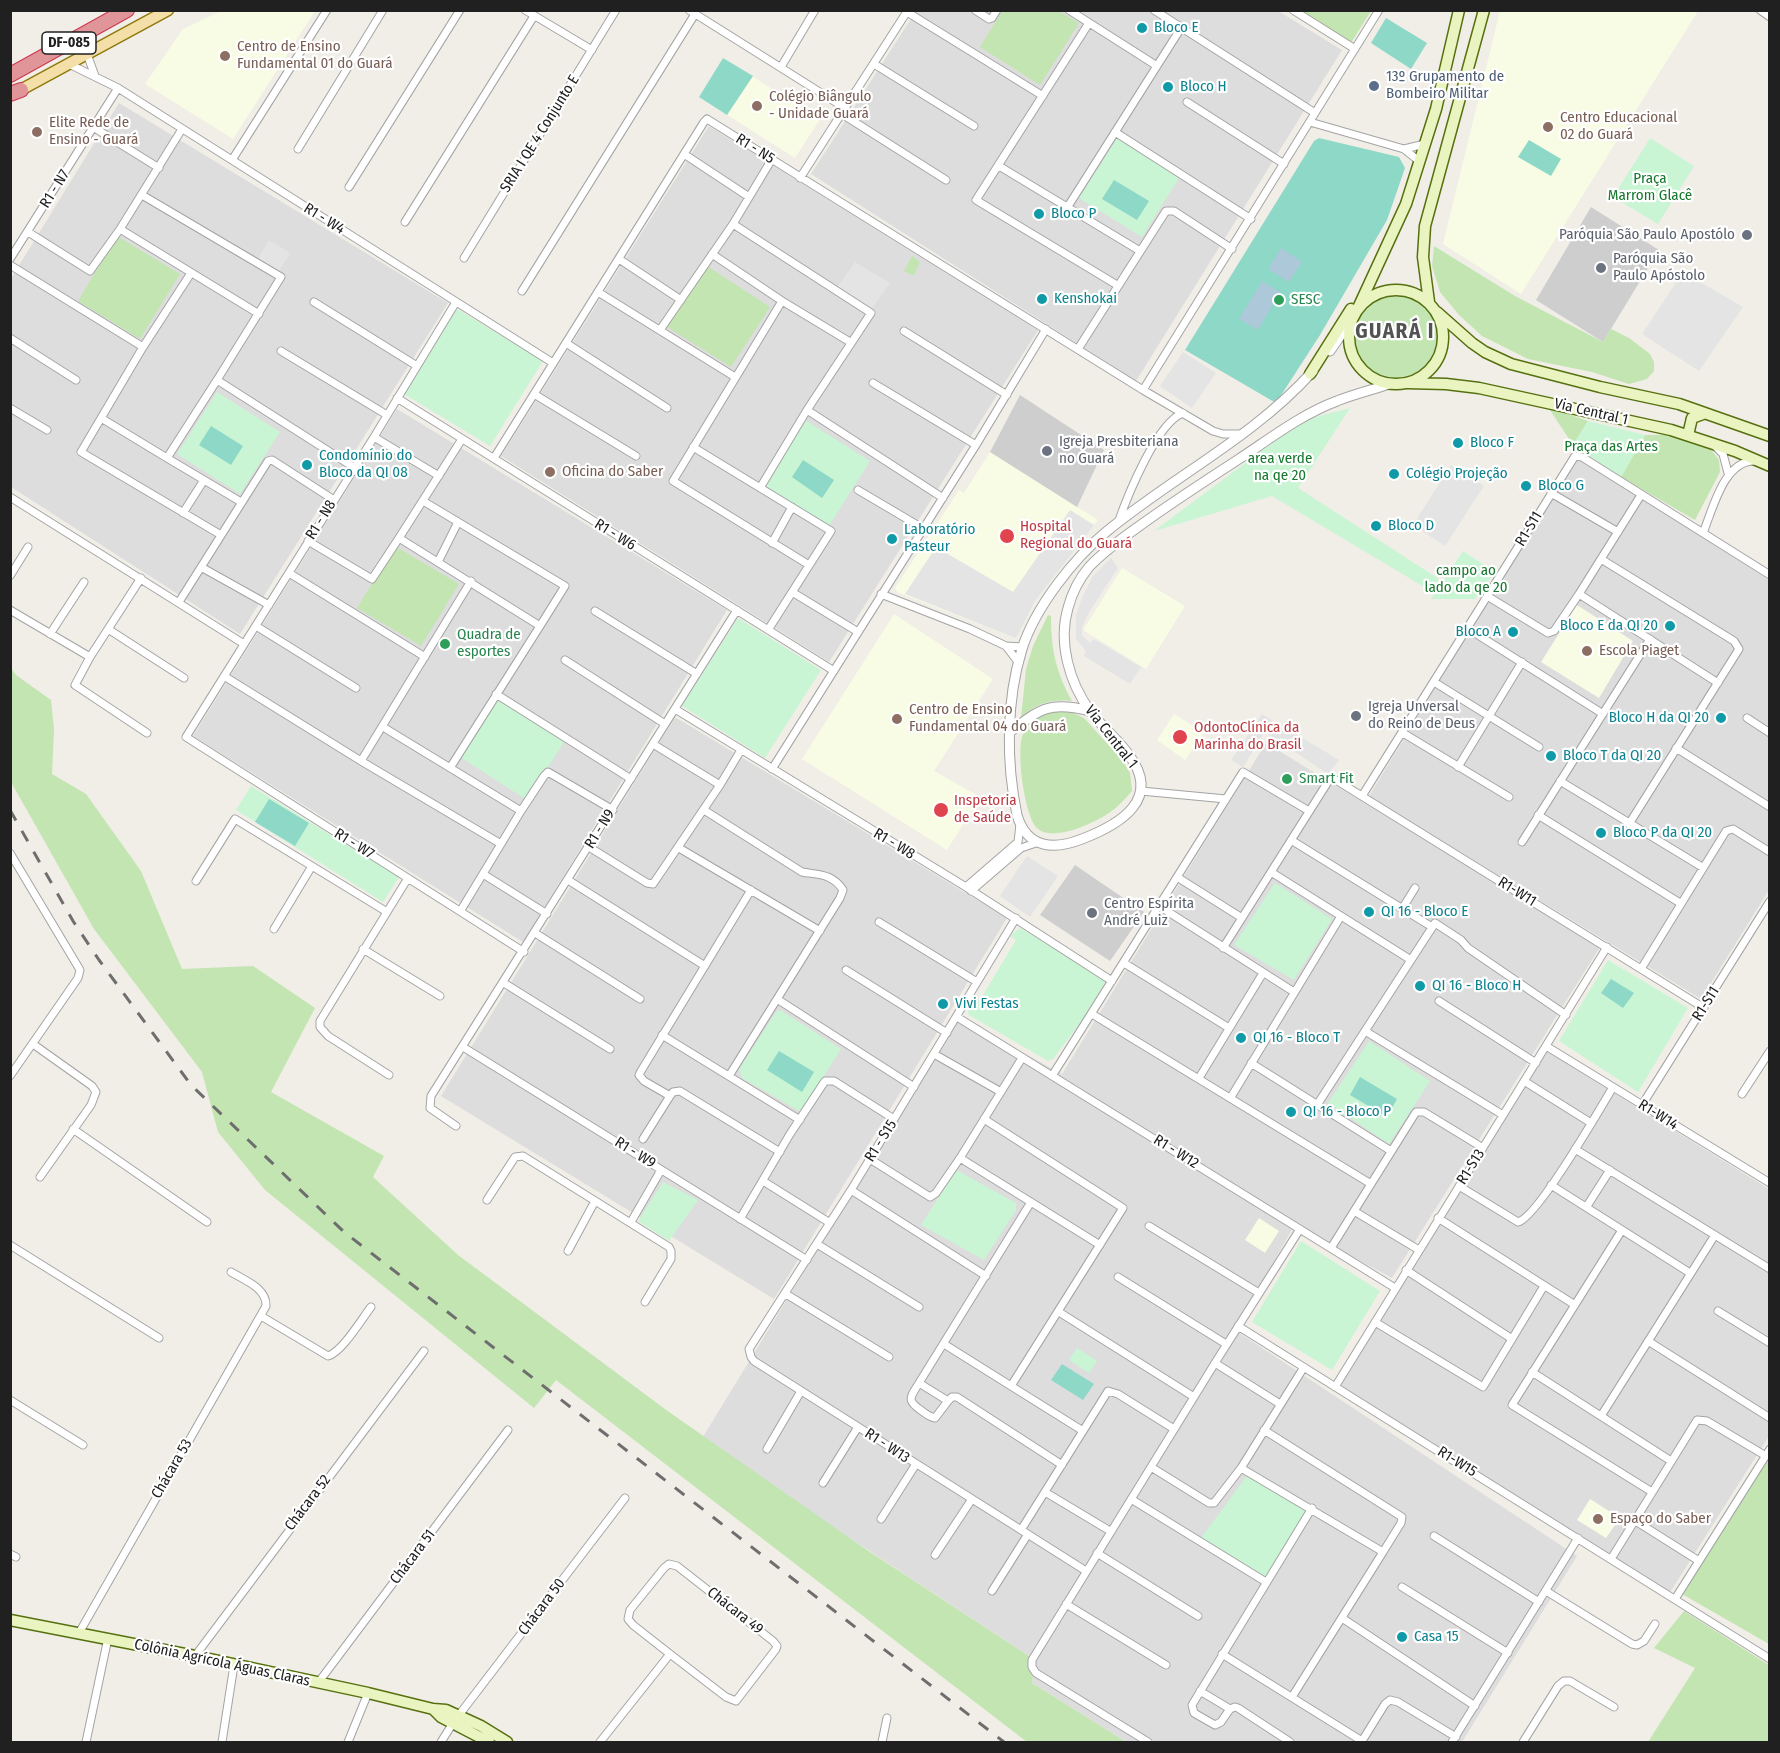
<!DOCTYPE html>
<html>
<head>
<meta charset="utf-8">
<style>
	body { margin:0 }
	#map { position:relative; width:1780px; height:1753px; overflow:hidden; background:#f0eee7; font-family:"Fira Sans Condensed",sans-serif }
	canvas { display:block }
	.frame { position:absolute; inset:0; border:12px solid #202020; pointer-events:none }
</style>
</head>
<body>
<div id="map">
<canvas width="1780" height="1753"></canvas>
<div class="frame"></div>
</div>
<script>
const ctx = document.querySelector('canvas').getContext('2d');
ctx.lineJoin = 'round';
function paint(path, color) {
  ctx.fillStyle = color;
  ctx.fill(path, 'evenodd');
}
function strokePath(path, color, width, dash) {
  ctx.strokeStyle = color;
  ctx.lineWidth = width;
  ctx.lineCap = dash ? 'butt' : 'round';
  ctx.setLineDash(dash || []);
  ctx.stroke(path);
}
function write(font, color, halo, rows, align = 'center') {
  ctx.font = font + ' "Fira Sans Condensed",sans-serif';
  ctx.lineWidth = 4.5;
  ctx.setLineDash([]);
  ctx.textBaseline = 'middle';
  ctx.strokeStyle = halo;
  ctx.fillStyle = color;
  for (const [text, x, y, turn = 0] of rows) {
    ctx.save();
    ctx.translate(x, y);
    ctx.rotate((+turn || 0) * Math.PI / 180);
    ctx.textAlign = isNaN(turn) ? turn : align;
    if (halo) ctx.strokeText(text, 0, 0);
    ctx.fillText(text, 0, 0);
    ctx.restore();
  }
}
paint(new Path2D(`
	M916,11h362l64,39 -206,331 -325,-207z
	M119,103l329,200 -208,331 -229,-147 -1,-207z
	M709,126l329,204 -209,332 -328,-206z
	M397,409l330,201 -204,332 -330,-206z
	M1576,457l193,123v310l-68,109 -332,-203z
	M675,717l332,201 -233,381 -333,-203z
	M1266,743l334,204 -208,331 -98,-52 -59,104 342,226 -115,186h-336l-94,-59 3,-23 -334,-220 258,-422 103,56z
	M1546,1051l223,138v247l-100,158 -329,-209z`), '#dedddd');
paint(new Path2D(`
	M221,11h94l-82,128 -88,-55 38,-55z
	M1500,11h198l-177,283 -78,-50z
	M723,58l97,61 -25,39 -96,-61z
	M990,452l108,68 -33,40 -30,41 -17,34 -3,3 -118,-46 -2,-4 64,-98 5,3z
	M1122,568l63,38 -39,63 -63,-39z
	M1577,605l56,36 -34,57 -58,-36z
	M894,614l99,65 -59,92 46,26 -33,53 -145,-91z
	M1174,714l30,19 -19,27 -28,-20z
	M1259,1218l20,13 -14,22 -20,-13z
	M1590,1499l30,19 -14,20 -29,-18z`), '#f9fce4');
paint(new Path2D(`
	M1591,207l68,43 -56,92 -67,-42z
	M1020,395l84,55 -27,57 -87,-55z
	M1075,865l69,47 -34,49 -70,-46z`), '#cecece');
paint(new Path2D(`
	M1003,10l56,1 20,12 -39,62 -60,-38z
	M1300,11h71l-20,32z
	M117,236l63,38 -40,65 -62,-38z
	M1434,246l81,50 88,46 8,-13 18,9 21,16 4,8v9l-7,8 -18,5 -37,-12 -64,-13 -46,-23 -23,-21 -19,-23 -8,-26z
	M912,256l8,6 -6,14 -10,-5z
	M707,266l63,41 -39,60 -64,-40z
	M1354 336a42 42 0 1 1 84 0a42 42 0 1 1-84 0Z
	M1548,407l40,14 -15,24z
	M1645,435h26l38,12 10,13 1,12 -25,48 -74,-43z
	M395,546l64,38 -38,62 -64,-38z
	M1048,615l3,1c0,34 5,56 21,85 -21,-2 -36,2 -51,17l5,-49 7,-23z
	M10,667l6,8 35,25 3,29 -2,45 34,20 55,77 41,98 71,-3 62,42 -44,84 113,64 -11,21 85,78 211,157 198,138 168,110 -3,23 94,59h-99l-471,-362 -22,28 -269,-218 -47,-58 -16,-60 -108,-143 -83,-147z
	M1050,710l21,2 13,6 38,42 8,13 2,18c-7,8 -14,16 -23,22 -15,10 -57,30 -72,15 -13,-13 -21,-78 -14,-94 4,-12 17,-18 27,-24z
	M1769,1455v189l-87,-50z
	M1684,1611l85,54v77h-121l47,-74 -41,-20z`), '#c3e5b2');
paint(new Path2D(`
	M1117,138l62,40 -37,59 -63,-39z
	M1650,138l44,28 -36,58 -45,-27z
	M457,309l86,52 -53,85 -86,-52z
	M217,392l63,40 -40,62 -63,-40z
	M1350,408l-52,80 141,91 -8,12 -159,-95 -118,35 149,-111z
	M805,420l65,41 -41,65 -65,-41z
	M1588,421l57,14 -24,42 -48,-32z
	M1463,551l32,21 -20,27h-44z
	M738,618l83,52 -56,88 -83,-52z
	M498,700l66,42 -37,58 -67,-43z
	M251,786l148,91 -16,25 -147,-92z
	M1275,883l57,36 -38,61 -60,-35z
	M1020,928l86,52 -14,27 -39,52 -5,2 -79,-46 -2,-7 7,-11 6,3 36,-60 -6,-4z
	M1608,960l80,48 -50,84 -79,-51z
	M780,1010l61,39 -40,63 -59,-34 -3,-9 37,-57z
	M1369,1041l61,40 -41,63 -61,-41z
	M956,1170l60,33v7l-32,50 -63,-35z
	M663,1182l35,18 -29,41 -31,-20z
	M1301,1241l79,50 -48,79 -80,-48z
	M1077,1348l20,13 -8,12 -20,-13z
	M1249,1473l61,42 -45,67 -64,-44z`), '#c9f5d4');
paint(new Path2D(`
	M1386,18l41,25 -16,26 -40,-26z
	M723,58l30,18 -26,39 -28,-18z
	M1319,138l80,19 6,11 -18,52 -67,115 -44,68 -91,-53 129,-209z
	M1529,140l32,19 -10,17 -33,-19z
	M1114,180l35,21 -12,19 -35,-21z
	M211,426l32,20 -12,19 -32,-20z
	M803,460l31,20 -12,18 -30,-21z
	M269,799l40,24 -14,23 -40,-24z
	M1611,979l23,14 -11,15 -22,-15z
	M779,1051l35,21 -12,20 -35,-22z
	M1360,1077l37,22 -10,18 -37,-22z
	M1062,1364l32,20 -11,16 -32,-20z`), '#8dd8c7');
paint(new Path2D(`
	M269,240l21,13 -11,18 -21,-13z
	M855,262l35,21 -19,27 -35,-21z
	M1683,272l60,35 -44,64 -57,-37z
	M1183,352l33,21 -24,35 -32,-22z
	M1451,465l33,21 -39,60 -32,-21z
	M1070,510l24,15 -59,76 -17,34 -3,3 -110,-44 31,-47 77,45z
	M1111,558l7,10 -30,46 -6,13v8l8,8 4,-4 47,28 -11,17 -46,-28 2,-5 -10,-12v-24l6,-17 11,-22z
	M1262,714l10,6 -29,47 -12,-7z
	M1276,722l63,38 -11,14 -60,-40z
	M1027,856l31,20 -28,41 -30,-21z`), '#e4e4e4');
paint(new Path2D(`
	M1281,248l21,14 -13,20 -21,-13z
	M1262,281l18,11 -22,38 -19,-11z`), '#acc8d9');
const minor = new Path2D(`
	M525,10l67,40
	M689,10l156,98
	M975,10l14,9 3,-1 5,-8
	M1069,10l88,56
	M1154,10l161,103
	M1293,10l62,39
	M1760,10l10,7
	M907,12l136,84
	M1089,23l-113,177 141,85
	M87,54l8,22
	M69,64l49,24 435,275
	M874,64l100,62
	M781,67l34,-57
	M1187,102l97,62
	M842,114l104,66
	M1310,122l94,27 15,12
	M93,127l66,41
	M182,129l-62,100 139,85
	M1115,132l136,87
	M298,149l85,-139
	M1404,149l21,-5
	M684,154l65,43
	M232,160l95,-150
	M999,166l141,85
	M800,178l108,-168
	M349,187l111,-177
	M142,195l139,82 -64,103 138,88
	M1067,208l114,-180
	M405,222l129,-206
	M733,224l138,89 -64,97 -47,78
	M28,232l62,39 30,-42
	M712,254l70,47
	M464,258l152,-248
	M10,259l108,-171
	M619,259l62,41
	M10,265l133,82
	M191,273l-48,74 -62,105 140,83
	M522,291l173,-277
	M598,292l137,85
	M314,302l103,64
	M456,302l-82,135 -188,300 338,215
	M660,330l73,-106 39,-65
	M904,331l103,64
	M10,338l66,42
	M566,343l101,65
	M1078,349l88,-138h8l58,38
	M281,351l106,64
	M873,383l103,62
	M534,394l102,62
	M397,398l437,273
	M10,408l37,22
	M807,410l136,88
	M101,418l66,40 50,-78
	M1242,434h-19l-10,-3 -70,-41 236,-380
	M374,437l65,39
	M693,447l138,84 -63,99
	M1716,447l7,7 5,19
	M167,458l74,44
	M494,458l210,-336 3,-3 436,271
	M858,490l66,39
	M1551,493l67,39
	M10,497l234,147
	M423,501l142,85 -25,40
	M183,513l21,-33
	M1118,523c9,-26 39,-101 65,-110
	M1703,533c10,-24 21,-74 53,-72
	M308,541l64,38 27,-41
	M772,543l20,-36
	M1601,559l133,82 5,8 -110,175
	M438,562l20,-40
	M809,565l-136,-84 109,-180 68,41
	M201,567l68,38
	M289,573l136,84
	M10,576l18,-29
	M141,578l-51,79 -15,28 72,48
	M792,592l66,40
	M881,594l89,35 36,17 17,1
	M1579,594l139,89
	M1487,596l61,37 6,-2 25,-37 62,-99
	M179,602l89,-141 4,-1 62,40
	M10,610l80,47
	M595,611l102,63
	M256,626l100,62
	M1467,628l136,86
	M108,629l76,49
	M50,634l34,-52
	M1006,646l13,17
	M565,660l100,64
	M224,676l137,85 140,83
	M1434,682l105,65
	M496,694l135,85
	M675,709l291,178 146,94
	M1747,718l23,15
	M383,727l138,84 -60,99
	M1403,733l106,64
	M653,744l67,41
	M1676,748l94,59
	M361,761l110,-180
	M1458,767l64,-105
	M450,768l90,-142 -141,-88 63,-99
	M772,769l204,-324 70,-116
	M1560,781l142,86
	M1141,791l85,8
	M1362,796l213,-340 7,1 188,118
	M704,810l98,62c16,3 30,1 41,18l-3,8 -111,178
	M521,811l23,-35 4,-4 65,38
	M1538,815l142,88
	M1291,840l141,87
	M1522,842l128,-203
	M589,847l58,36 6,1 67,-99 21,-35
	M679,848l141,83
	M10,853l70,117 -2,8 -68,98
	M1271,872l140,88
	M483,874l64,40
	M1177,877l65,41
	M568,880l137,86
	M196,881l39,-62 152,93
	M966,887l52,-45 2,-18
	M971,891l50,-43 15,-5
	M1159,906l135,86
	M1402,909l13,-21
	M1016,918l-165,272 -102,159 2,8 3,4 332,210
	M879,922l98,60
	M274,929l38,-63
	M535,933l105,66
	M1223,948l108,-171 373,231
	M363,949l77,47
	M1124,963l105,65
	M1641,969l85,-138 7,-2 37,23
	M846,970l101,63
	M504,983l106,66
	M777,999l137,88
	M1439,1001l97,62
	M1092,1014l279,170
	M957,1017l438,271
	M1365,1031l138,84
	M662,1035l138,85
	M33,1044l59,42 4,6 -5,13 -51,72
	M1546,1046l224,137
	M463,1047l344,213
	M934,1054l67,38
	M1022,1058l-62,100 140,87
	M1251,1063l140,88
	M389,1075l-61,-39 -8,-9v-6l88,-143
	M1052,1076l191,-304 66,39
	M1199,1078l64,-105
	M1524,1081l67,42
	M1742,1094l28,-43
	M670,1096l-26,-15 -5,-6 2,-4 110,-181
	M1231,1097l110,-181
	M1317,1105l118,-182 26,17 7,8 98,67
	M1642,1105l128,-204
	M984,1119l139,89 -112,178 72,45
	M456,1126l-26,-18 1,-12 306,-486
	M73,1129l134,93
	M643,1139l27,-43 3,-4 7,-1 100,61
	M1575,1149l195,120
	M870,1159l60,38 6,-4 24,-35
	M763,1181l67,42
	M1551,1185l139,88
	M1459,1186l59,36c19,-4 82,-113 95,-135
	M851,1190l135,86
	M487,1200l28,-43 8,-1 146,91 2,4v8l-26,43
	M1587,1206l23,-36
	M1354,1211l65,39
	M1438,1218l137,87
	M740,1219l50,-85 35,-53h9l60,38
	M631,1222l30,-52
	M1149,1226l110,67
	M1622,1230l-110,175 140,87
	M817,1244l102,63
	M10,1245l149,93
	M1331,1248l85,-136h8l59,36
	M568,1251l27,-50
	M1406,1270l106,69
	M1118,1277l108,67
	M786,1294l103,63
	M1718,1311l52,32
	M1059,1312l135,85
	M261,1316l67,40c14,-4 33,-36 43,-49
	M1375,1322l108,65 61,-101
	M1238,1326l532,333
	M1648,1341l122,77
	M944,1344l67,42
	M1215,1363l65,41
	M1532,1372l139,89
	M919,1383l29,18 -13,17c-5,-1 -8,-3 -13,-7 -16,-11 -12,-13 -3,-28l112,-181
	M1335,1387l272,-440
	M10,1400l73,45
	M948,1401l4,-4h5l105,68
	M1601,1416l114,-181
	M1264,1430l138,87 -1,6 -18,29
	M767,1449l34,-58
	M1151,1467l58,36h5l27,-35 63,-101
	M1241,1468l142,84 -91,145
	M823,1483l35,-56
	M1045,1492l65,39
	M1131,1499l135,83
	M881,1519l35,-55
	M1634,1520l65,41
	M1021,1530l87,-139 10,3 56,35
	M1434,1536l105,66
	M1097,1553l101,63
	M10,1554l6,3
	M935,1555l37,-56
	M1611,1559l86,-139 10,1 59,35
	M1402,1587l106,66
	M992,1591l36,-57
	M1546,1591l86,53 5,1 7,-4 11,-17
	M1675,1599l95,-150
	M1066,1604l100,61
	M1342,1618l133,88
	M79,1633l187,-327c1,-18 -22,-26 -35,-34
	M1222,1654l140,87 -1,1
	M195,1656l229,-305
	M318,1683l190,-253
	M1200,1691l30,18 5,-2 3,1 52,34
	M1230,1709l-9,13 -6,3 -21,-12 -2,-8 120,-197
	M459,1715l166,-217
	M1362,1741l23,-37 5,-4 8,2 58,35
	M86,1742l22,-104
	M222,1742l12,-77
	M348,1742l20,-49
	M441,1742l12,-19
	M600,1742l70,-88 56,43 10,4 40,-52 1,-3 -4,-5 -96,-75 -8,-2 -5,4 -34,42 -2,9 5,6 37,29
	M882,1742l5,-24
	M1148,1742l-112,-69 -4,-6v-7l183,-297 85,-134
	M1452,1742l126,-204
	M1523,1742l35,-56 6,-5h6l44,26`);
const tertiary = new Path2D(`
	M1330,351l22,-32
	M1313,371c-59,66 -139,105 -207,161 -33,27 -71,76 -84,117 -16,52 -16,113 -5,166 10,34 37,35 65,24 39,-15 80,-40 47,-84 -11,-16 -27,-28 -39,-44 -21,-29 -32,-69 -22,-103 4,-15 11,-29 21,-41 14,-15 32,-28 49,-40 33,-24 67,-46 101,-68 32,-21 63,-45 98,-58 17,-7 35,-11 52,-17
	M1010,732c31,-24 40,-31 80,-21`);
const secondary = new Path2D(`
	M1349 337a47 47 0 1 1 94 0a47 47 0 1 1-94 0Z
	M1429,302l-6,-45 2,-31 59,-216
	M1358,308l48,-104 30,-95 23,-99
	M1437,312l35,31 13,9 26,12 89,23 79,17 91,32
	M1310,374l41,-65
	M1407,383l39,1 33,4 192,42 64,21 35,15
	M1688,435l4,-17 11,-4
	M10,1620l185,36 173,37 65,16 13,1 35,16 26,16
	M433,1709l8,8 48,25`);
const primary = new Path2D(`
	M15,93l153,-83`);
const motorway = new Path2D(`
	M10,75l117,-65
	M10,94l11,-4`);
strokePath(minor, '#a4a4a4', 9);
strokePath(tertiary, '#a4a4a4', 11);
strokePath(secondary, '#56700f', 13);
strokePath(primary, '#8f790d', 13);
strokePath(motorway, '#cc3651', 16);
strokePath(minor, '#fff', 7);
strokePath(tertiary, '#fff', 9);
strokePath(secondary, '#eaf4c1', 10);
strokePath(primary, '#f4dfa8', 10);
strokePath(motorway, '#e09698', 14);
strokePath(new Path2D(`
	M10,810l63,111 26,39 92,125 153,147 660,510`), '#6e6e6e', 3, [12, 12]);
for (const [x, y, r, color] of [
	[1142,28,6,"#0f9aa8"],
	[225,56,6,"#8d6e63"],
	[1374,86,6,"#5c6f8a"],
	[1168,87,6,"#0f9aa8"],
	[757,106,6,"#8d6e63"],
	[1548,127,6,"#8d6e63"],
	[37,132,6,"#8d6e63"],
	[1039,214,6,"#0f9aa8"],
	[1747,235,6,"#6b7280"],
	[1601,268,6,"#6b7280"],
	[1042,299,6,"#0f9aa8"],
	[1279,300,6,"#2e9e5b"],
	[1458,443,6,"#0f9aa8"],
	[1047,451,6,"#6b7280"],
	[307,465,6,"#0f9aa8"],
	[550,472,6,"#8d6e63"],
	[1394,474,6,"#0f9aa8"],
	[1526,486,6,"#0f9aa8"],
	[1376,526,6,"#0f9aa8"],
	[1007,536,8,"#e0444e"],
	[892,539,6,"#0f9aa8"],
	[1670,626,6,"#0f9aa8"],
	[1513,632,6,"#0f9aa8"],
	[445,644,6,"#2e9e5b"],
	[1587,651,6,"#8d6e63"],
	[1356,716,6,"#6b7280"],
	[1721,718,6,"#0f9aa8"],
	[897,719,6,"#8d6e63"],
	[1180,737,8,"#e0444e"],
	[1551,756,6,"#0f9aa8"],
	[1287,779,6,"#2e9e5b"],
	[941,810,8,"#e0444e"],
	[1601,833,6,"#0f9aa8"],
	[1369,912,6,"#0f9aa8"],
	[1092,913,6,"#6b7280"],
	[1420,986,6,"#0f9aa8"],
	[943,1004,6,"#0f9aa8"],
	[1241,1038,6,"#0f9aa8"],
	[1291,1112,6,"#0f9aa8"],
	[1598,1519,6,"#8d6e63"],
	[1402,1637,6,"#0f9aa8"]
]) {
  const dot = new Path2D();
  dot.arc(x, y, r, 0, 2 * Math.PI);
  ctx.fillStyle = color;
  ctx.fill(dot);
  strokePath(dot, '#fff', 2);
}
for (const [x, y, w] of [
	[69,43,54]
]) {
  const box = new Path2D();
  box.roundRect(x - w / 2, y - 11, w, 22, 4.5);
  ctx.fillStyle = '#fff';
  ctx.fill(box);
  strokePath(box, '#202020', 1.5);
}
write('bold 14px', '#202020', null, [
	["DF-085",69,43]
]);
write('15px', '#0d838f', '#fff', [
	["Bloco E",1154,28],
	["Bloco H",1180,87],
	["Bloco P",1051,214],
	["Kenshokai",1054,299],
	["Bloco F",1470,443],
	["Condomínio do",319,456],
	["Bloco da QI 08",319,473],
	["Colégio Projeção",1406,474],
	["Bloco G",1538,486],
	["Bloco D",1388,526],
	["Laboratório",904,530],
	["Pasteur",904,547],
	["Bloco E da QI 20",1658,626,"right"],
	["Bloco A",1501,632,"right"],
	["Bloco H da QI 20",1709,718,"right"],
	["Bloco T da QI 20",1563,756],
	["Bloco P da QI 20",1613,833],
	["QI 16 - Bloco E",1381,912],
	["QI 16 - Bloco H",1432,986],
	["Vivi Festas",955,1004],
	["QI 16 - Bloco T",1253,1038],
	["QI 16 - Bloco P",1303,1112],
	["Casa 15",1414,1637]
], 'left');
write('15px', '#785e54', '#fff', [
	["Centro de Ensino",237,47],
	["Fundamental 01 do Guará",237,64],
	["Colégio Biângulo",769,97],
	["- Unidade Guará",769,114],
	["Centro Educacional",1560,118],
	["02 do Guará",1560,135],
	["Elite Rede de",49,123],
	["Ensino - Guará",49,140],
	["Oficina do Saber",562,472],
	["Escola Piaget",1599,651],
	["Centro de Ensino",909,710],
	["Fundamental 04 do Guará",909,727],
	["Espaço do Saber",1610,1519]
], 'left');
write('15px', '#4e5e75', '#fff', [
	["13º Grupamento de",1386,77],
	["Bombeiro Militar",1386,94]
], 'left');
write('15px', '#202020', '#fff', [
	["SRIA I QE 4 Conjunto E",540,134,-58],
	["R1 - N5",755,149,32],
	["R1 - N7",55,189,-58],
	["R1 - W4",324,219,32],
	["Via Central 1",1591,412,13],
	["R1 - N8",321,520,-58],
	["R1-S11",1529,529,-59],
	["R1 - W6",615,535,32],
	["Via Central 1",1111,737,52],
	["R1 - N9",600,829,-58],
	["R1 - W7",354,844,32],
	["R1 - W8",894,844,31],
	["R1-W11",1517,892,32],
	["R1-S11",1706,1004,-58],
	["R1-W14",1658,1115,32],
	["R1 - S15",881,1141,-58],
	["R1 - W12",1176,1152,32],
	["R1 - W9",635,1153,32],
	["R1-S13",1471,1167,-58],
	["R1 - W13",887,1446,33],
	["R1-W15",1457,1462,32],
	["Chácara 53",172,1469,-60],
	["Chácara 52",308,1503,-53],
	["Chácara 51",413,1557,-53],
	["Chácara 50",542,1607,-53],
	["Chácara 49",735,1611,38],
	["Colônia Agrícola Águas Claras",222,1663,12]
]);
write('15px', '#16772d', '#fff', [
	["Praça",1650,179],
	["Marrom Glacê",1650,196],
	["Praça das Artes",1611,447],
	["area verde",1280,459],
	["na qe 20",1280,476],
	["campo ao",1466,571],
	["lado da qe 20",1466,588]
]);
write('15px', '#5b616d', '#fff', [
	["Paróquia São Paulo Apostólo",1735,235,"right"],
	["Paróquia São",1613,259],
	["Paulo Apóstolo",1613,276],
	["Igreja Presbiteriana",1059,442],
	["no Guará",1059,459],
	["Igreja Unversal",1368,707],
	["do Reino de Deus",1368,724],
	["Centro Espírita",1104,904],
	["André Luiz",1104,921]
], 'left');
write('15px', '#27864d', '#fff', [
	["SESC",1291,300],
	["Quadra de",457,635],
	["esportes",457,652],
	["Smart Fit",1299,779]
], 'left');
write('15px', '#be3a42', '#fff', [
	["Hospital",1020,527],
	["Regional do Guará",1020,544],
	["OdontoClínica da",1194,728],
	["Marinha do Brasil",1194,745],
	["Inspetoria",954,801],
	["de Saúde",954,818]
], 'left');
ctx.letterSpacing = '1.5px';
write('bold 21px', '#535353', '#fff', [
	["GUARÁ I",1395,332]
]);
ctx.letterSpacing = '0px';
</script>
</body>
</html>
